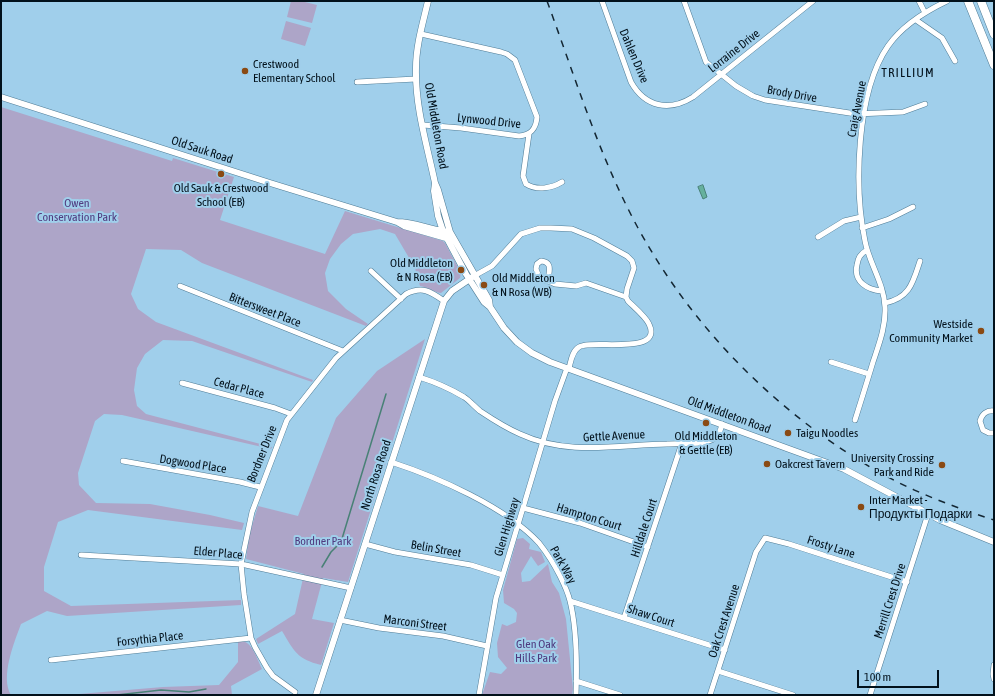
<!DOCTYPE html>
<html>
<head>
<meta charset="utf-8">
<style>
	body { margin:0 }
	#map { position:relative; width:995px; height:696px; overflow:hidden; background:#a0cfeb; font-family:"Asap Condensed",sans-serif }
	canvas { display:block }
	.frame { position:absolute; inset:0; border:2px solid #02111b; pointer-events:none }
	.scale { position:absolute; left:857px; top:670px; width:82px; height:18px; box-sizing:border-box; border:2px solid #02111b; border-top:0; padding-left:5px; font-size:12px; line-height:14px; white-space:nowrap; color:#02111b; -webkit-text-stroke:3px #a0cfeb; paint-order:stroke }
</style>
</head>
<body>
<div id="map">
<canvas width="995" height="696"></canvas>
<div class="frame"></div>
<div class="scale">100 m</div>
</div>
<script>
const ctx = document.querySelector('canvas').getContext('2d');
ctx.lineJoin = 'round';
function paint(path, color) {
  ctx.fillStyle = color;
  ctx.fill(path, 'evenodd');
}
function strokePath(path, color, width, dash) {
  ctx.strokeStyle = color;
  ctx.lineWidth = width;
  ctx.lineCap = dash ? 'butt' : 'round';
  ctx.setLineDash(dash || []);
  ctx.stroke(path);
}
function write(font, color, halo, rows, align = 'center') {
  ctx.font = font + ' "Asap Condensed",sans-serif';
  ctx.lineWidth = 4;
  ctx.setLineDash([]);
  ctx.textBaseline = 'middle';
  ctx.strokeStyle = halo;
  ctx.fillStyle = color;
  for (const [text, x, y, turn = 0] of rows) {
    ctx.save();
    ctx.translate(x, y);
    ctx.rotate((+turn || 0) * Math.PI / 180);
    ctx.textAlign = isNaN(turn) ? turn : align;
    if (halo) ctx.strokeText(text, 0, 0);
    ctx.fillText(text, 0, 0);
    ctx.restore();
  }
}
paint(new Path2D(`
	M291,1h10l16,4 -5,18 -25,-6z
	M286,21l25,7 -6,18 -24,-7z
	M1,107l171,54 1,-3 61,19 -14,43 105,34 20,-43 98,30 2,2 16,30 -1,5 -19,15c-5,0 -14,-6 -21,-7l-5,-18 -20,-34 -15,-5 -27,5 -12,10 -11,15 -5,14 3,18 18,18 22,15 -2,2 -164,-63 -21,-13 -35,-1 -15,45 7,15 18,13 157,58 -1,2 -120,-41 -29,-1 -18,14 -8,14 -3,22 3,16 9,8 126,33 -1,2 -149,-34 -18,-1 -9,7 -17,52 1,12 17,18 54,1 60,11 34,8 -2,7 -154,-20 -30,12 -14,45v24l27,15 170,-6v5l-174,11 -20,-5 -26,13c-7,19 -21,53 -10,71h-10z
	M425,339l-77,243 -25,-4 -11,41 22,4 -13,42c-24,-6 -27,-14 -39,-34l-24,13 -2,-5 39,-25 9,-40 -58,-15 3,-23 9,-30 40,10 38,-98 41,-47z
	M523,538l7,6 -1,5 12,3 4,10 -7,4 -7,-10 -10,17 1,9 8,-1 18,-17 4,18 7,11 7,26 7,70 -1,6h-90l8,-23 11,2 6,-6 -9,-11 -1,-14 5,-19 5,2 9,-4 1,-9 -3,-4 -10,-6 -1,-13 14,-51z
	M238,641c14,-2 19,18 24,28l-31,17 1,9h-165l96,-8 56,-2 19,-23z`), '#ada5c8');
const water = new Path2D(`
	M703,185l4,12 -4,2 -5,-12z`);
paint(water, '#66b19d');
strokePath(water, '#488176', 1);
strokePath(new Path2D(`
	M322,567l9,-15 10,-10 45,-148
	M117,695l44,-5 28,2 17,-3`), '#488176', 1.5);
const minor = new Path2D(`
	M602,1l29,81c14,25 38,30 62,15l120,-96
	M684,1l22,61 30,24 17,10 12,4 91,14 47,-2 22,-8
	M919,1l6,12
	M916,20l26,18 13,23
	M421,34l80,18 6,2 8,6 22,57c-1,12 -6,18 -18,19l-58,-8 -38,-3
	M357,82l59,-3
	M529,134l-6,42 3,8c11,7 26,4 36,-2
	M862,228l27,-9 24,-12
	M818,237l26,-16 17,-4
	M867,250c-7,4 -9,8 -10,15 -4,17 11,25 25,26
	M371,271l30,28
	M474,276l18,-10 29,-32 19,-6h11l21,1 22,9 33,18 5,5 2,7 -7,21 -1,8
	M548,281c1,-10 5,-19 -7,-20l-4,3 -1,5 3,8 4,3 5,1 7,3 21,2 10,-3 40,14
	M180,286l163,65
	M885,303c25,-5 28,-21 35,-42
	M831,362l38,12
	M569,368c2,-7 3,-17 10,-21 13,-8 85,9 70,-23 -3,-7 -15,-17 -21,-23l-2,-4
	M419,377c16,5 30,11 45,20 6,4 10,9 16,14 12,8 26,17 40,23 47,22 97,11 147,10 12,-1 43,2 50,-8 3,-3 4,-8 5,-12
	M182,383l93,25 16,6
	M994,411c-7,-1 -12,3 -14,10l3,9 6,3h5
	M855,420c6,-19 12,-38 18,-58 6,-18 13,-36 12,-55 -1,-24 -16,-44 -20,-66 -11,-53 -9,-149 23,-195 14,-20 38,-35 59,-45
	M123,461l117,21 20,5
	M391,462c46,15 115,45 148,81 8,10 15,21 21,33 4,8 8,17 10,25 7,28 7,66 6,94
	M523,508l57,15 68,24
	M365,544l30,8 76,13 32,10
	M81,555l160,9 110,24
	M570,601l155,49
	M624,618l58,-175
	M340,620l39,8 64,8 44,10
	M51,660l200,-22
	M994,665l-1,9 1,5
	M718,671l75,24
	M576,681l44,14
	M295,692l-22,-16 -6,-8 -12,-21 -4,-9 -7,-44 -3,-30 11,-52 35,-92 49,-62 70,-64c16,-8 24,-3 38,7
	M479,695l17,-97 59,-197 12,-33
	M710,695l46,-143 9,-14 24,6 118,38
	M870,695l58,-181`);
const tertiary = new Path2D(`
	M428,1c-5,22 -12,44 -12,67 -1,39 11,77 19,115l3,7 12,42 39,68 1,7
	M1,97l269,86 127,39 7,4 42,12
	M435,183l-1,8 4,25 5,15 23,43 18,28 6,5 14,21 13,14 15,11 18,9 294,107 96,51 54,22
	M397,222c17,0 31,7 47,9
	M316,695l128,-394 8,-10 22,-15`);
const primary = new Path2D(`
	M968,1l26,64
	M981,1l13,33`);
strokePath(minor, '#4f7c96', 6);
strokePath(tertiary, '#4f7c96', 7);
strokePath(primary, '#4f7c96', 9);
strokePath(minor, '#fff', 5);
strokePath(tertiary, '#fff', 6);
strokePath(primary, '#fff', 8);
strokePath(new Path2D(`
	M547,1c28,76 52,155 91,227 57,104 143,189 246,247 35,19 73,33 110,45`), '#142733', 1.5, [7, 7]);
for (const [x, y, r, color] of [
	[245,71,4,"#8a4a13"],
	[221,174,4,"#8a4a13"],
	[461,270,4,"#8a4a13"],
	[484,285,4,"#8a4a13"],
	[981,331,4,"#8a4a13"],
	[706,423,4,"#8a4a13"],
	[788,433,4,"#8a4a13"],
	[767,464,4,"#8a4a13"],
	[942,465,4,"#8a4a13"],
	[861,507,4,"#8a4a13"]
]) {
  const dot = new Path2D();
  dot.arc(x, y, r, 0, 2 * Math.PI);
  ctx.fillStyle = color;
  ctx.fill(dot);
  strokePath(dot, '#a0cfeb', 1.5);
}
write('12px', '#02111b', '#a0cfeb', [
	["Lorraine Drive",734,51,-38],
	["Dahlen Drive",634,56,67],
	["Brody Drive",792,94,10],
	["Craig Avenue",857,109,-79],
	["Lynwood Drive",489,121,6],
	["Old Middleton Road",436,126,80],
	["Old Sauk Road",202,150,18],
	["Bittersweet Place",265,310,21],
	["Cedar Place",239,388,15],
	["Old Middleton Road",729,415,20],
	["Gettle Avenue",614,436,-3],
	["Bordner Drive",262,454,-68],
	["Dogwood Place",193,464,9],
	["North Rosa Road",376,475,-72],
	["Hampton Court",589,517,17],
	["Glen Highway",507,527,-73],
	["Hilldale Court",644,528,-72],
	["Frosty Lane",831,547,18],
	["Belin Street",436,549,10],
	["Elder Place",218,553,5],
	["Park Way",563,565,61],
	["Merrill Crest Drive",890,601,-72],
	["Shaw Court",651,616,18],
	["Oak Crest Avenue",724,621,-72],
	["Marconi Street",415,623,7],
	["Forsythia Place",150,639,-6]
]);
write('12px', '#02111b', '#a0cfeb', [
	["Crestwood",253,64],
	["Elementary School",253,78],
	["Old Sauk & Crestwood",221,188,"center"],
	["School (EB)",221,202,"center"],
	["Old Middleton",453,263,"right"],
	["& N Rosa (EB)",453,277,"right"],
	["Old Middleton",492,278],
	["& N Rosa (WB)",492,292],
	["Westside",973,324,"right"],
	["Community Market",973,338,"right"],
	["Taigu Noodles",796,433],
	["Old Middleton",706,436,"center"],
	["& Gettle (EB)",706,450,"center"],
	["University Crossing",934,458,"right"],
	["Park and Ride",934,472,"right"],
	["Oakcrest Tavern",775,464],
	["Inter Market -",869,500],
	["Продукты Подарки",869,514]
], 'left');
write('12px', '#503b7f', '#a0cfeb', [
	["Owen",77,203],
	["Conservation Park",77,217],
	["Bordner Park",323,541],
	["Glen Oak",536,644],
	["Hills Park",536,658]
]);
ctx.letterSpacing = '1px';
write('13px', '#02111b', '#a0cfeb', [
	["TRILLIUM",908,73]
]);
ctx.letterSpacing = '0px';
</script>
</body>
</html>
